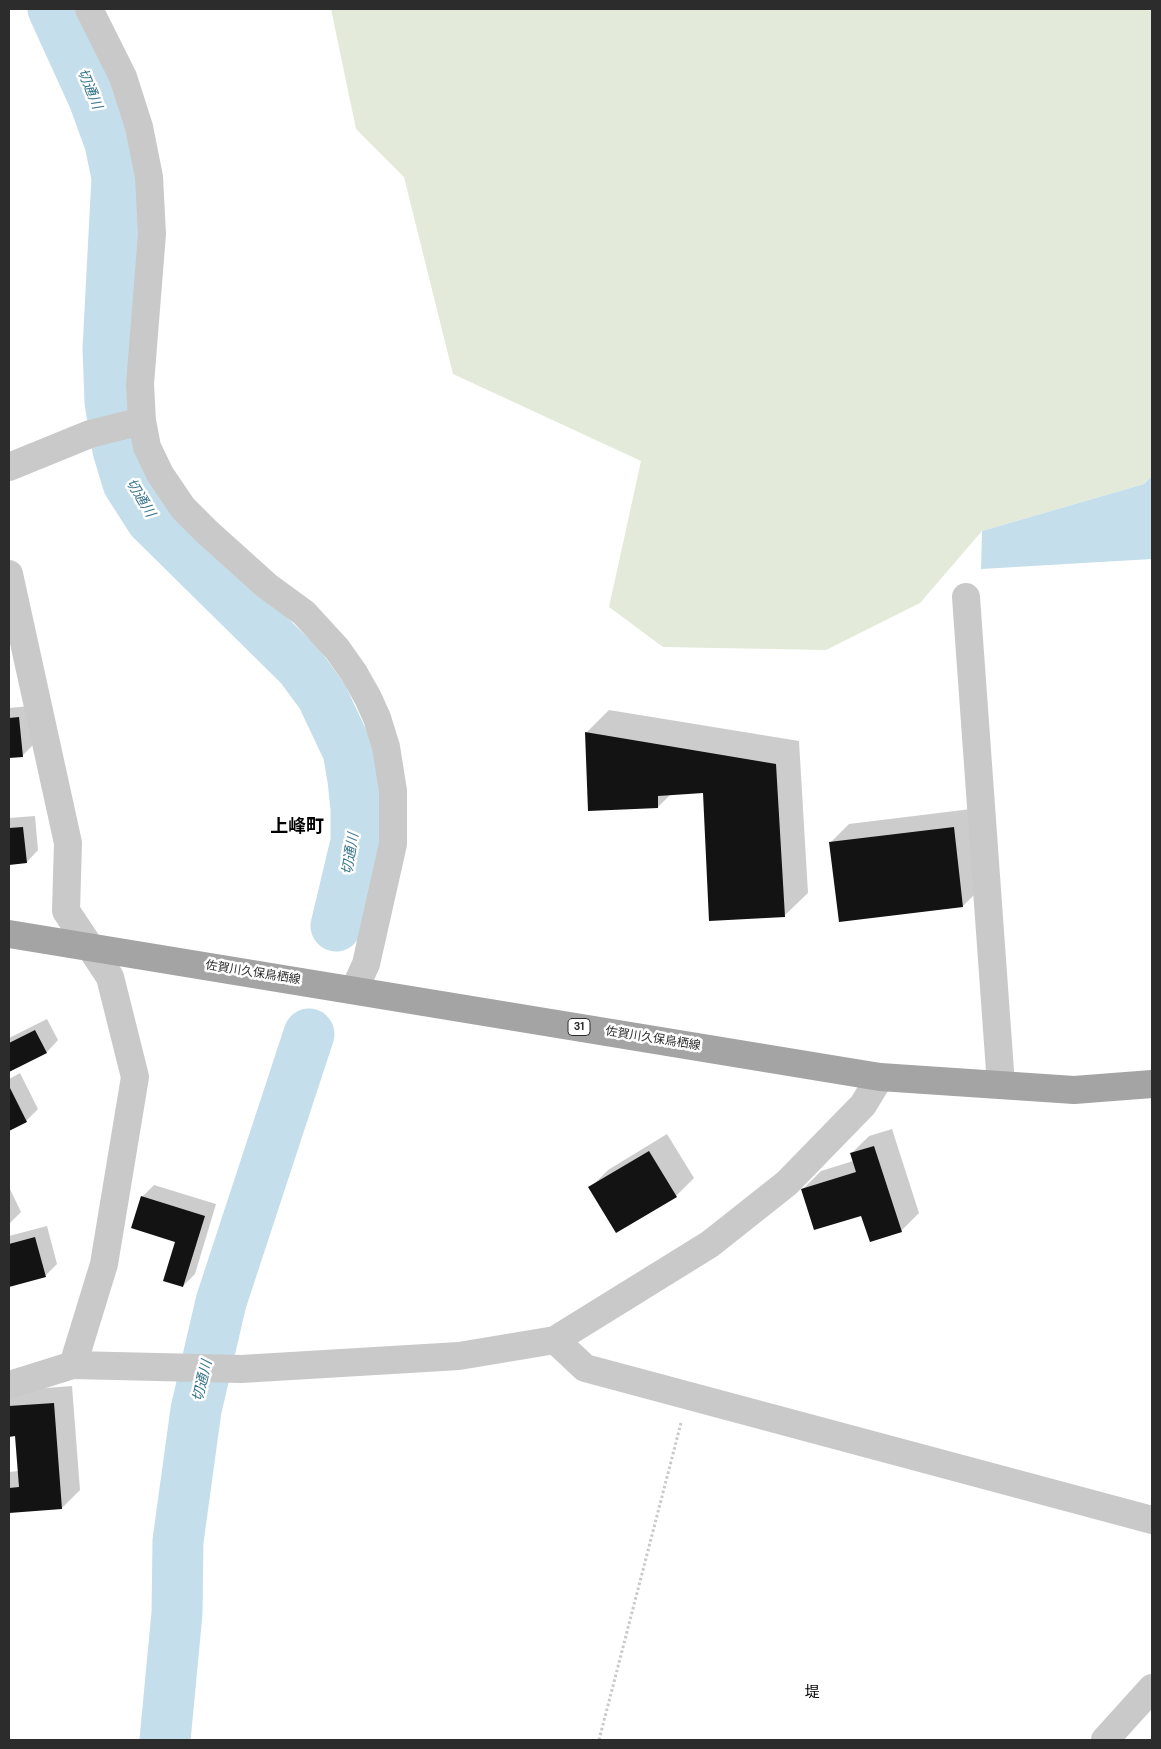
<!DOCTYPE html>
<html>
<head>
<meta charset="utf-8">
<style>
	body { margin:0 }
	#map { position:relative; width:1161px; height:1749px; overflow:hidden; background:#fff; font-family:"DM Sans",sans-serif }
	canvas { display:block }
	.frame { position:absolute; inset:0; border:10px solid #2c2c2c; pointer-events:none }
</style>
</head>
<body>
<div id="map">
<canvas width="1161" height="1749"></canvas>
<div class="frame"></div>
</div>
<script>
const ctx = document.querySelector('canvas').getContext('2d');
ctx.lineJoin = 'round';
function paint(path, color) {
  ctx.fillStyle = color;
  ctx.fill(path, 'evenodd');
}
function strokePath(path, color, width, dash) {
  ctx.strokeStyle = color;
  ctx.lineWidth = width;
  ctx.lineCap = dash ? 'butt' : 'round';
  ctx.setLineDash(dash || []);
  ctx.stroke(path);
}
function write(font, color, halo, rows, align = 'center') {
  ctx.font = font + ' "DM Sans","Noto Sans JP",sans-serif';
  ctx.lineWidth = 5;
  ctx.setLineDash([]);
  ctx.textBaseline = 'middle';
  ctx.strokeStyle = halo;
  ctx.fillStyle = color;
  for (const [text, x, y, turn = 0] of rows) {
    ctx.save();
    ctx.translate(x, y);
    ctx.rotate((+turn || 0) * Math.PI / 180);
    ctx.textAlign = isNaN(turn) ? turn : align;
    if (halo) ctx.strokeText(text, 0, 0);
    ctx.fillText(text, 0, 0);
    ctx.restore();
  }
}
paint(new Path2D(`
	M331,9h821v467l-8,8 -162,47 -62,72 -94,47 -163,-3 -54,-40 32,-146 -188,-87 -49,-197 -48,-48z`), '#e4ead9');
paint(new Path2D(`
	M1152,476v83l-171,10 1,-38 162,-47z`), '#c4dfeb');
paint(new Path2D(`
	M30,706l4,38 -12,12 -13,1v-49z
	M609,710l190,31 9,152 -24,23 -80,-124 -33,2 -13,13 -72,-74z
	M971,809l10,79 -18,18 -132,-64 18,-18z
	M35,816l3,34 -11,12 -18,1v-45z
	M47,1019l11,21 -11,12 -38,19v-33z
	M20,1073l18,36 -12,12 -17,8v-50z
	M892,1129l27,84 -18,18 -98,-42 18,-18 32,-10 -2,-7 18,-18z
	M667,1134l27,44 -18,18 -86,-8 18,-18z
	M154,1185l62,19 -21,70 -12,12 -7,-45 -34,-44z
	M9,1187l12,25 -12,12z
	M47,1226l10,38 -11,11 -37,11v-50z
	M72,1386l8,104 -18,18 -53,4v-40l10,-1 -3,-36h-7v-44z`), '#0003');
strokePath(new Path2D(`
	M53,9l41,90 16,44 7,34 -9,172 2,53 8,48 10,33 23,36 149,147 22,30 26,55 5,29 3,29v33l-20,84
	M165,1740l12,-127 1,-72 18,-131 25,-108 88,-268`), '#c4dfeb', 51);
paint(new Path2D(`
	M19,717l4,40 -14,1v-40z
	M585,732l191,32 9,153 -76,4 -6,-128 -45,3v12l-70,3z
	M23,827l4,36 -18,2v-37z
	M954,827l9,80 -124,15 -10,-80z
	M35,1030l12,23 -38,19v-29z
	M9,1086l18,36 -18,9z
	M874,1146l28,86 -32,10 -9,-26 -47,14 -13,-41 55,-17 -6,-19z
	M649,1151l28,46 -61,36 -28,-46z
	M141,1196l64,20 -22,71 -20,-6 12,-39 -44,-14z
	M35,1237l11,40 -37,10v-43z
	M54,1403l8,106 -53,4v-25l10,-1 -4,-51 -6,1v-31z`), '#131313');
strokePath(new Path2D(`
	M599,1740l82,-317`), '#c9c9c9', 3, [2.5, 2.5]);
strokePath(new Path2D(`
	M89,9l34,68 16,50 10,50 3,57 -12,150 2,37 5,26 13,27 23,34 24,24 60,54 37,27 33,36 17,24 14,25 9,20 9,29 7,44v53l-27,120 -12,26
	M9,467l81,-33 52,-13
	M9,574l59,269 -2,68 44,66 25,100 -31,187 -31,101
	M966,597l35,488
	M555,1340l30,28 567,152
	M9,1385l64,-20 168,4 218,-13 96,-16 155,-96 77,-61 76,-78 17,-28
	M1105,1740l47,-52`), '#c9c9c9', 28);
strokePath(new Path2D(`
	M9,934l871,143 194,13 78,-6`), '#a4a4a4', 28);
for (const [x, y, w] of [
	[579,1027,22]
]) {
  const box = new Path2D();
  box.roundRect(x - w / 2, y - 8.5, w, 17, 4);
  ctx.fillStyle = '#fff';
  ctx.fill(box);
  strokePath(box, '#2c2c2c', 1);
}
write('bold 11px', '#2c2c2c', null, [
	["31",579,1027]
]);
write('12px', '#2c2c2c', '#fff', [
	["佐賀川久保鳥栖線",253,973,9],
	["佐賀川久保鳥栖線",653,1039,9]
]);
write('italic 14px', '#3a758e', '#fff', [
	["切通川",89,89,67],
	["切通川",140,498,59],
	["切通川",351,854,-81],
	["切通川",203,1381,-77]
]);
write('15px', '#000', '#fff', [
	["堤",812,1693]
]);
write('bold 18px', '#000', '#fff', [
	["上峰町",297,827]
]);
</script>
</body>
</html>
